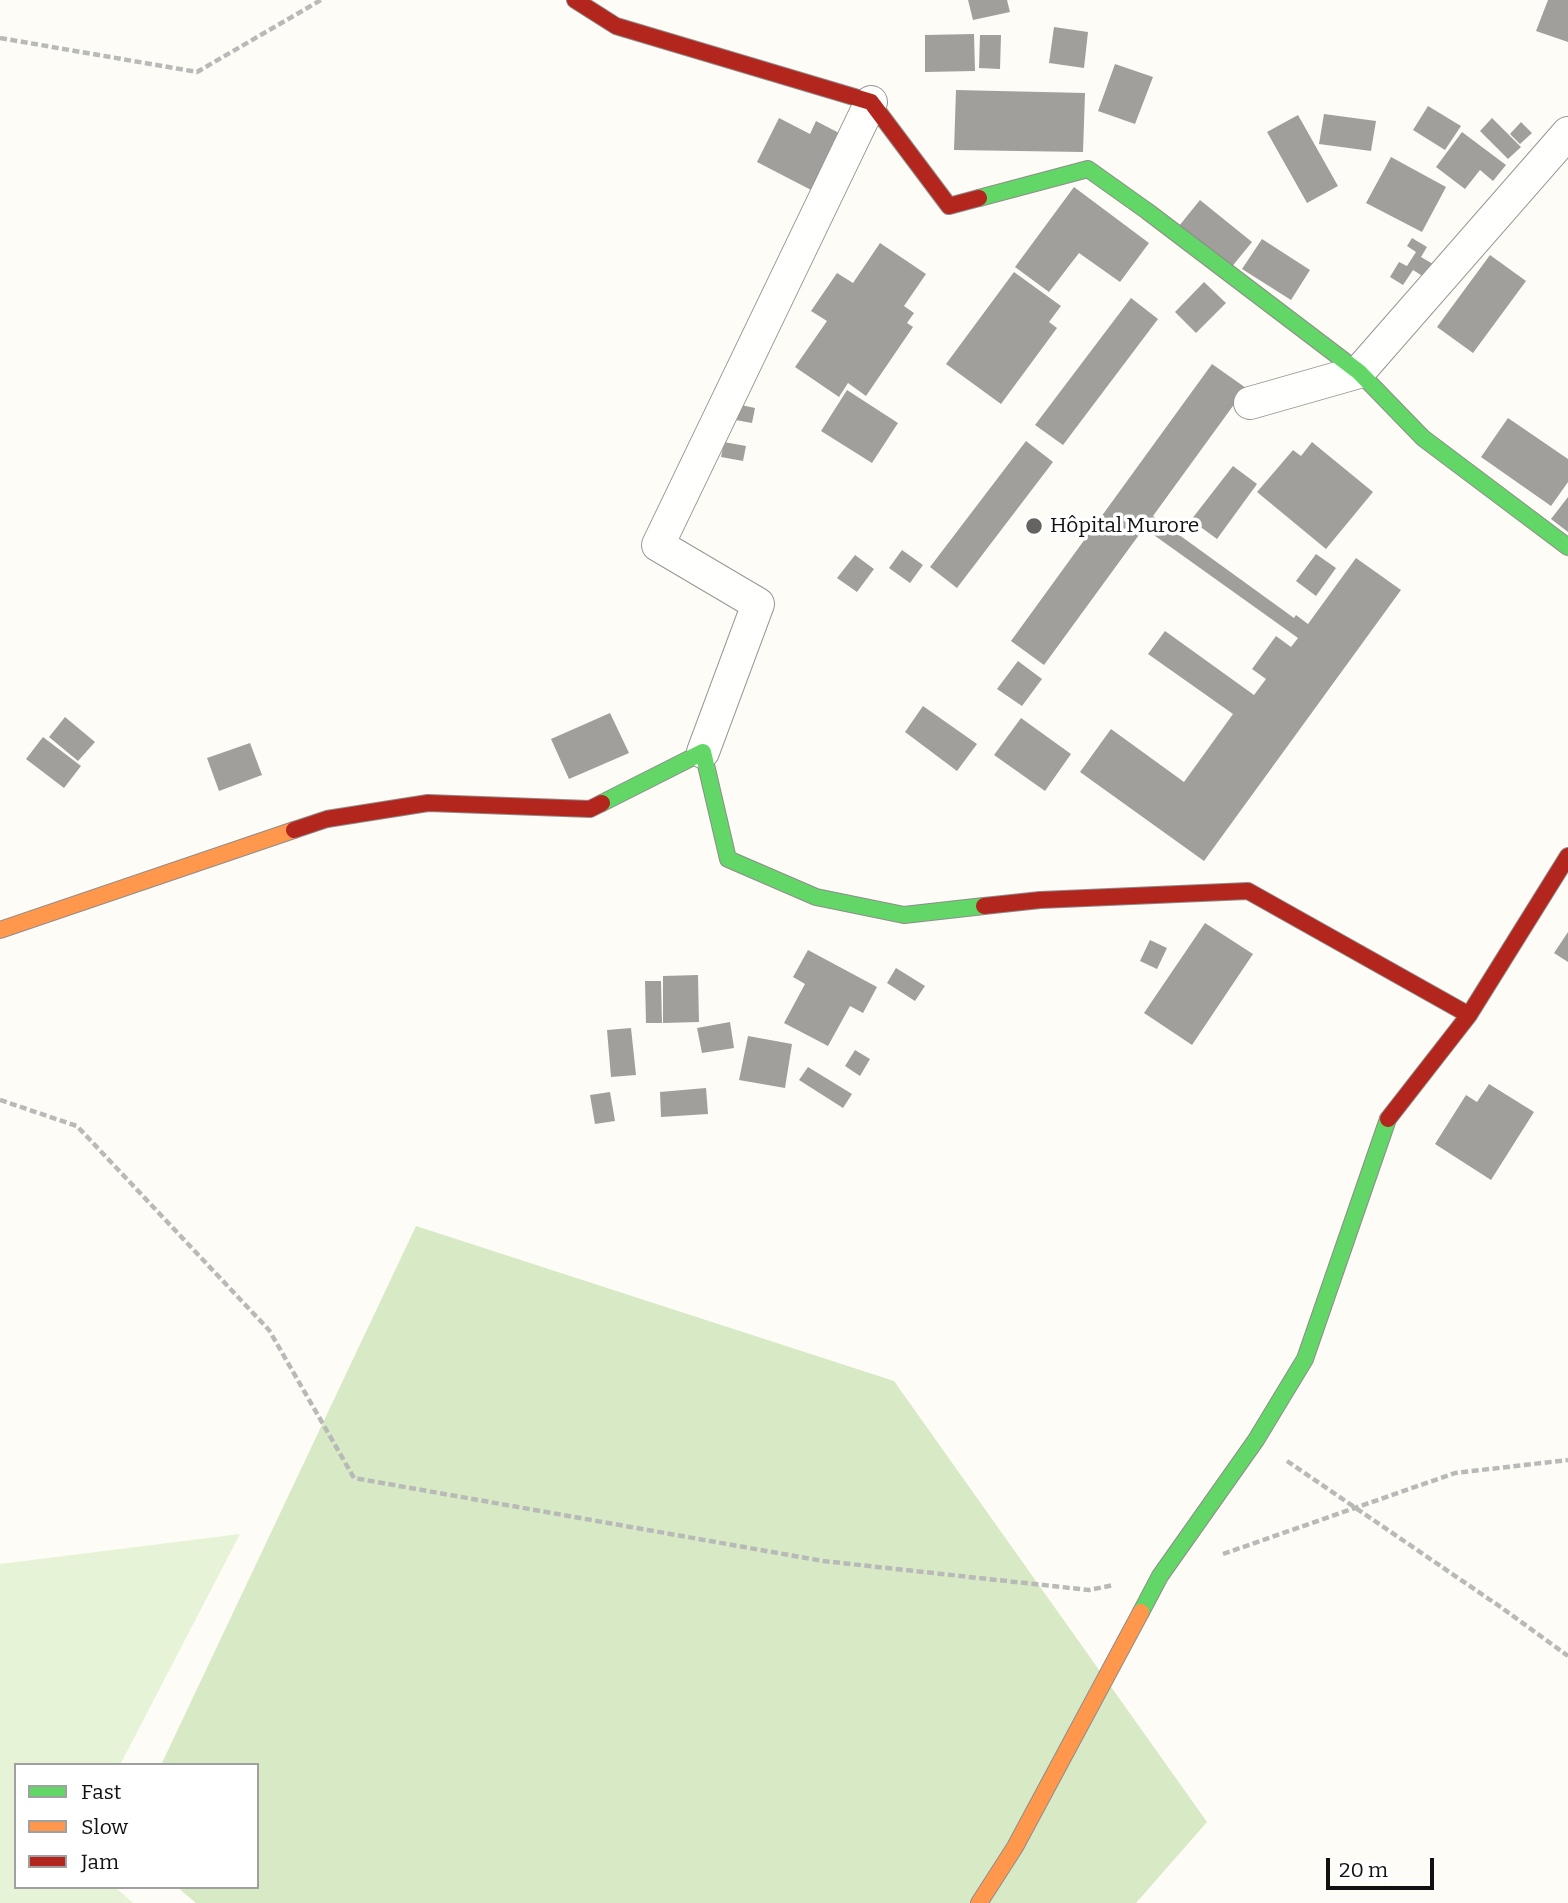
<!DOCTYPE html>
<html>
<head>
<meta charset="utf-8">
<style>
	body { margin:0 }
	#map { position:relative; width:1568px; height:1903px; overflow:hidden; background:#fdfcf7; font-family:Bitter,serif }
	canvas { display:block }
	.legend { position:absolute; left:14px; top:1763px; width:245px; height:126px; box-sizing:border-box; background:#fff; border:2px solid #a0a0a0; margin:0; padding:9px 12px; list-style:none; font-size:21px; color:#111 }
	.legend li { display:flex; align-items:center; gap:14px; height:35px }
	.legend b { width:35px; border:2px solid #a0a0a0 }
	.scale { position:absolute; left:1326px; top:1858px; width:108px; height:32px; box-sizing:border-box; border:4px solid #111; border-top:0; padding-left:9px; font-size:21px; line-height:24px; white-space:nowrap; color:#111; -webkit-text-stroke:5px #fff; paint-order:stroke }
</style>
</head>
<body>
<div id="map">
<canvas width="1568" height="1903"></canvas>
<ul class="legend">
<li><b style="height:9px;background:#63d668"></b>Fast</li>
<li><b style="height:9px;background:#ff974d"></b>Slow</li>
<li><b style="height:9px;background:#b3261e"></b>Jam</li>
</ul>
<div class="scale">20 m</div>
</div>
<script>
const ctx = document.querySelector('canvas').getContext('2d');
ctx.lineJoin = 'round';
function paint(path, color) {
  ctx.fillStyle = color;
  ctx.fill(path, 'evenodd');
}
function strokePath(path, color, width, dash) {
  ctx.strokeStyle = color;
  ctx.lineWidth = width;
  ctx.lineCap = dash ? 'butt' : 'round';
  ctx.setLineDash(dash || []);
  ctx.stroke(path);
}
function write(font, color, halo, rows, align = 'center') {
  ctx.font = font + ' Bitter,serif';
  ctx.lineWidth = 7;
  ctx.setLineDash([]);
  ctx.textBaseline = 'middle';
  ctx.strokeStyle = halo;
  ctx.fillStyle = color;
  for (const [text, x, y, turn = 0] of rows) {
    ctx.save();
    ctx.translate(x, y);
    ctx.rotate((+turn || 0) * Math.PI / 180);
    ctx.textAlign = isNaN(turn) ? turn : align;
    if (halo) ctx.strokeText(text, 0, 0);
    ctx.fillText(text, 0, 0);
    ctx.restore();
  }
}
paint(new Path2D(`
	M240,1534l-120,231h-104v122h99l18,16h-133v-339z`), '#e7f3d7');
paint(new Path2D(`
	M416,1226l478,155 313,441 -71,81h-940l-19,-16h80v-122h-96z`), '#d8eac5');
paint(new Path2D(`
	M968,0h39l3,12 -37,8z
	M1548,0h20v42l-32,-11z
	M1054,27l34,5 -4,36 -35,-5z
	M974,34l1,37 -50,1v-37z
	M980,35h21l-1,34 -21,-1z
	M1115,64l38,13 -18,47 -37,-13z
	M956,90l129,3 -2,59 -129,-2z
	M1428,106l33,20 -16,24 -32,-20z
	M1324,114l52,7 -5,30 -52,-7z
	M1298,115l40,71 -31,17 -40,-71z
	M779,118l31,16 6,-13 25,13 -28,57 -56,-29z
	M1492,118l29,29 -13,12 -28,-28z
	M1521,122l11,11 -12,11 -10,-10z
	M1462,132l44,33 -13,16 -13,-11 -15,19 -29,-22z
	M1391,157l55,30 -24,45 -56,-29z
	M1074,187l75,56 -29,39 -41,-29 -30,39 -34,-25z
	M1200,200l52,42 -22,27 -51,-43z
	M1412,238l15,9 -6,10 12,7 -9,13 -11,-7 -10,15 -13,-8 9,-15 8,4 9,-14 -9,-6z
	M1262,239l48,31 -19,30 -49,-31z
	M880,243l46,31 -22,32 10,7 -7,10 6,4 -47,69 -18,-13 -9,14 -44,-30 32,-46 -16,-10 26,-38 16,10z
	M1490,255l36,26 -53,72 -36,-26z
	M1014,272l47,34 -12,16 8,6 -56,76 -55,-40z
	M1204,282l22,21 -30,30 -21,-21z
	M1131,298l27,21 -95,126 -28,-20z
	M1212,364l34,24 -93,128 141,102 2,-3 12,9 48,-66 45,32 -197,271 -124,-89 31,-43 73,53 49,-68 -85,-60 17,-23 89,64 12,-16 -14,-10 24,-33 15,11 7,-9 -154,-110 -100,137 -33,-24z
	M847,390l51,33 -26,40 -51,-32z
	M732,403l23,5 -3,15 -22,-4z
	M1508,418l60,41v23l-17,24 -70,-49z
	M1026,441l27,21 -96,126 -27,-21z
	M724,442l22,4 -3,15 -22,-4z
	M1312,442l61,50 -47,57 -69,-57 36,-42 8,6z
	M1233,466l24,18 -40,55 -26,-19z
	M1568,497v35l-17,-13z
	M902,550l21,15 -13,18 -21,-15z
	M1316,554l20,14 -20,28 -20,-15z
	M855,555l19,14 -17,23 -20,-14z
	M1018,661l24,18 -20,27 -25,-17z
	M923,706l54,38 -20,27 -52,-39z
	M610,713l19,40 -60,26 -18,-40z
	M65,717l30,25 -17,19 -29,-24z
	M1021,718l50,36 -26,37 -51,-36z
	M43,737l38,29 -17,22 -38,-29z
	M250,743l12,32 -43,16 -12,-33z
	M1205,923l48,31 -61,91 -48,-32z
	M1568,932v30l-14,-9z
	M1150,940l17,8 -10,21 -17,-8z
	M808,950l69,37 -14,26 -13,-7 -22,40 -44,-23 21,-39 -12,-7z
	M896,968l29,18 -10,15 -28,-18z
	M698,975l1,47 -36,1v-47z
	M645,981h16l1,42h-16z
	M730,1022l4,26 -32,5 -5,-25z
	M631,1028l5,47 -25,2 -4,-47z
	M748,1036l44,8 -7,44 -46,-8z
	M855,1050l15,9 -10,17 -15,-10z
	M808,1067l44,27 -9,14 -44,-28z
	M1489,1084l45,28 -43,68 -56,-36 31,-49 11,7z
	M706,1088l2,26 -47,3 -1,-25z
	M610,1092l5,29 -20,3 -5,-29z`), '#a19f9c');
const street = new Path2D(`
	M1250,403l109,-31 209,-239
	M703,752l55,-148 -100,-59 213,-443`);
const fast = new Path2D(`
	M979,198l109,-29 59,42 212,161 64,66 145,109
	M602,803l101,-51 25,107 88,38 88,18 80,-9
	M1141,1612l19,-36 96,-136 49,-81 83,-240`);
const slow = new Path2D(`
	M0,930l294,-100
	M979,1903l36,-56 126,-235`);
const jam = new Path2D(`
	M575,0l41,26 255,76 78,104 30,-8
	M294,830l33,-11 101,-16 162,6 12,-6
	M984,906l56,-6 208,-9 221,124
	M1388,1119l81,-104 99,-159`);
strokePath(street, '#979795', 34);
strokePath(fast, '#8e8d8b', 18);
strokePath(slow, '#8e8d8b', 18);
strokePath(jam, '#8e8d8b', 18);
strokePath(new Path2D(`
	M0,38l197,34 124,-72
	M0,1100l77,26 192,204 85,148 469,83 266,29 25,-5
	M1287,1461l215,147 66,48
	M1223,1554l232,-81 113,-13`), '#b9b9b8', 4.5, [7, 3.5]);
strokePath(street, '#fffffe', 32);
strokePath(fast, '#63d668', 16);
strokePath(slow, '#ff974d', 16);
strokePath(jam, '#b3261e', 16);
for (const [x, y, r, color] of [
	[1034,526,9,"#646362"]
]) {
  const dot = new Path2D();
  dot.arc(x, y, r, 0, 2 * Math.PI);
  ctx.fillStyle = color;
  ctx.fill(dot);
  strokePath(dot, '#fff', 2.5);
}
write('21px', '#111', '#fff', [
	["Hôpital Murore",1050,526]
], 'left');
</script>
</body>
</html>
